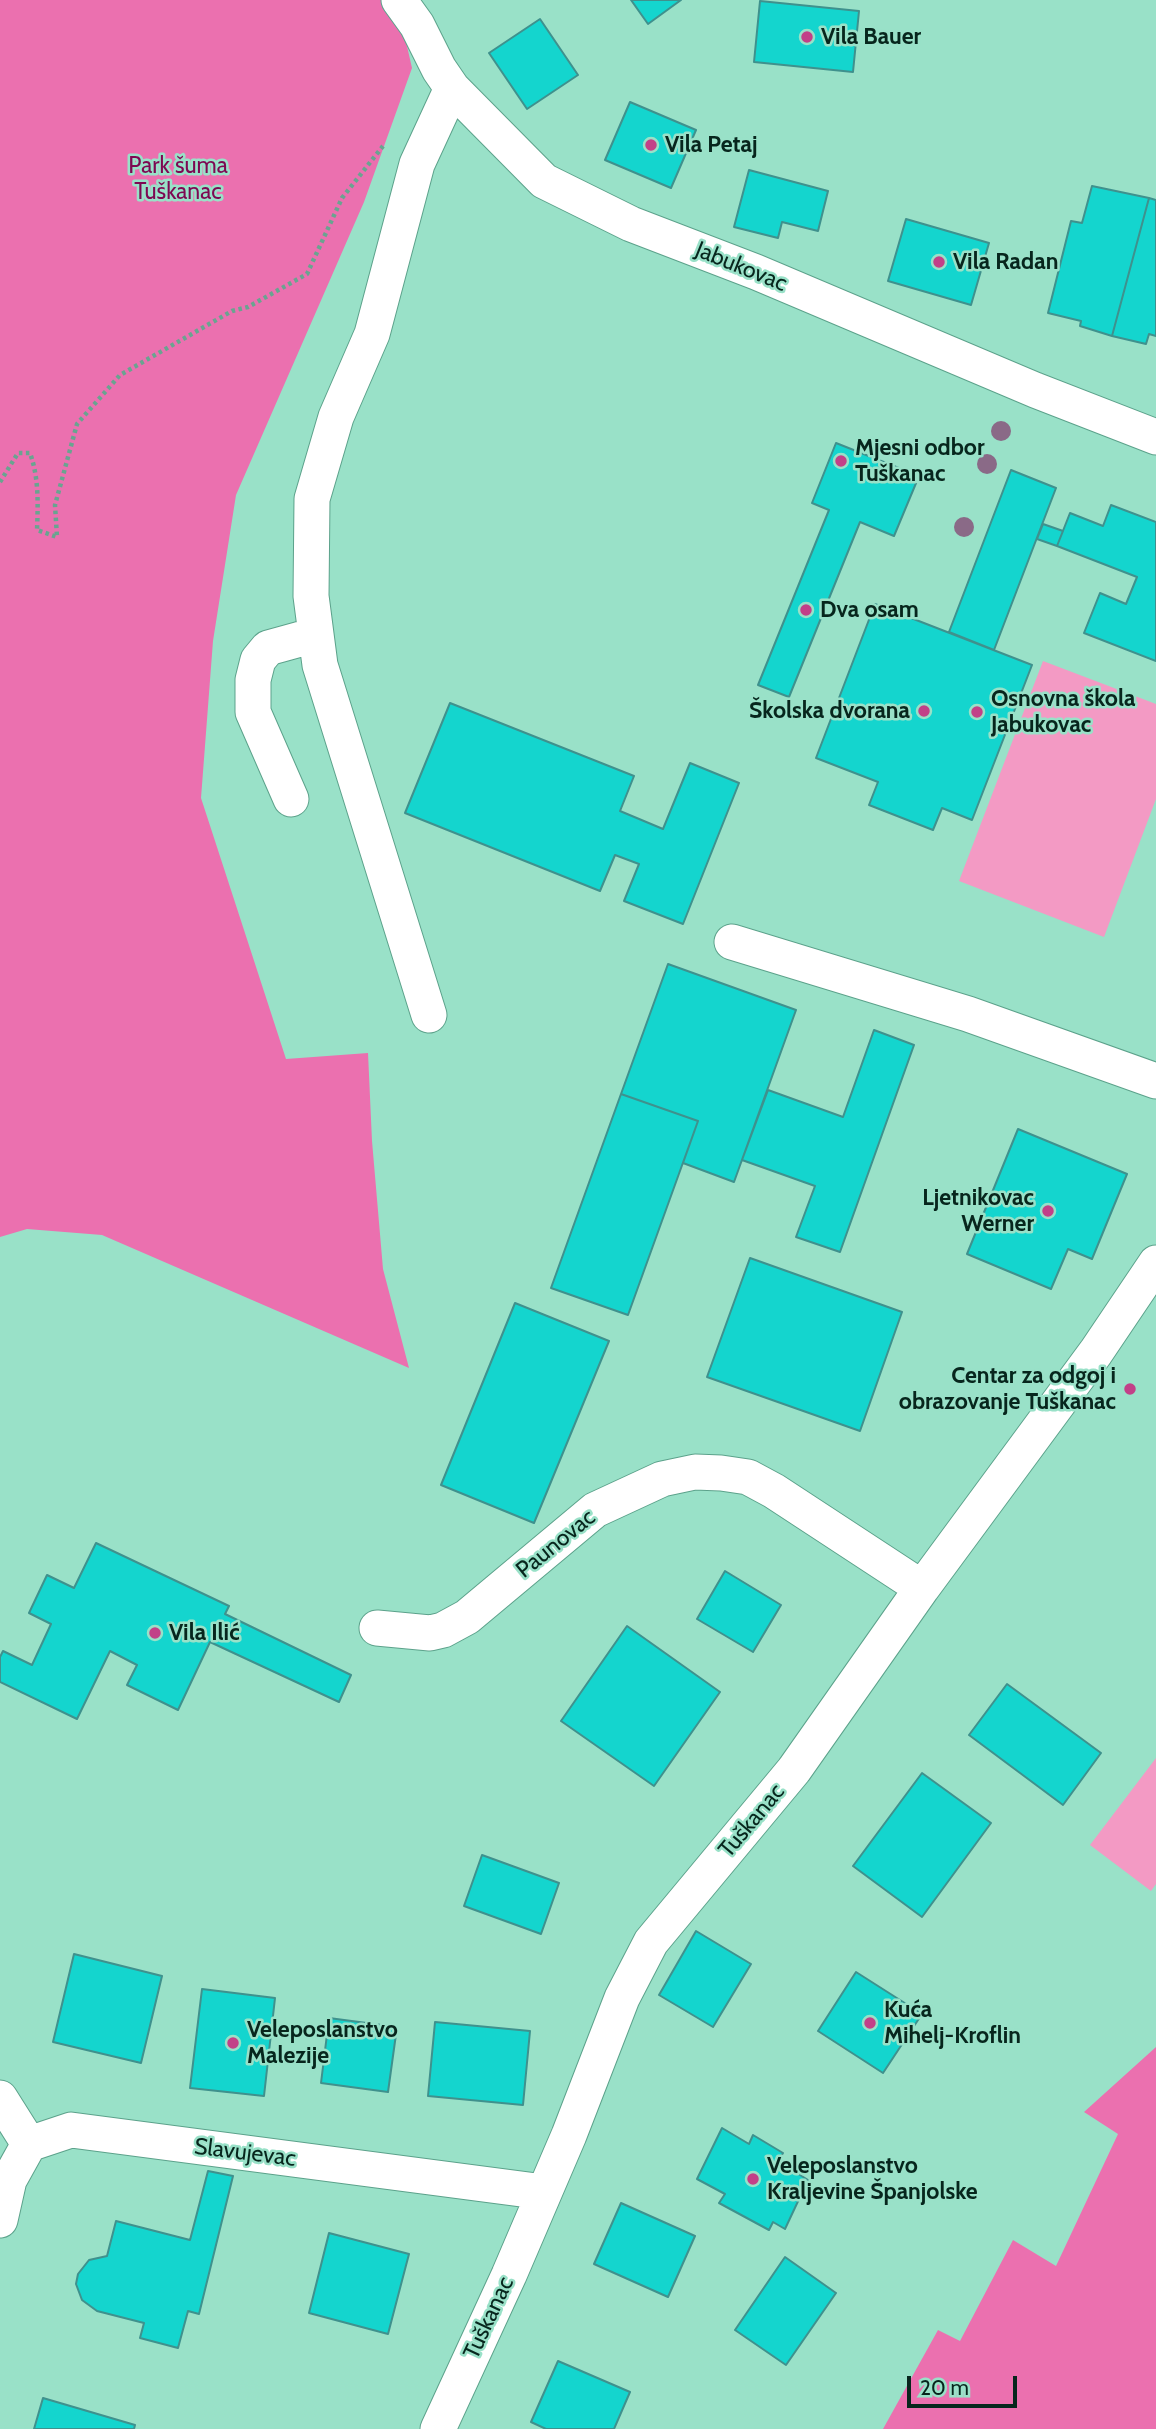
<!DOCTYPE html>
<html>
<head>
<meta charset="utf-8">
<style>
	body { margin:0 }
	#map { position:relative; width:1156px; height:2429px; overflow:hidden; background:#99e1c8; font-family:Cabin,sans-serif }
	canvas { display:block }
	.scale { position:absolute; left:907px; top:2376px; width:110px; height:32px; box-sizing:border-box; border:4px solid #07261d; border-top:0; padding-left:9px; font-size:21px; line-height:24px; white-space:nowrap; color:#07261d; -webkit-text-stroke:5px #99e1c8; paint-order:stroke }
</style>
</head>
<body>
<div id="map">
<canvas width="1156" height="2429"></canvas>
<div class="scale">20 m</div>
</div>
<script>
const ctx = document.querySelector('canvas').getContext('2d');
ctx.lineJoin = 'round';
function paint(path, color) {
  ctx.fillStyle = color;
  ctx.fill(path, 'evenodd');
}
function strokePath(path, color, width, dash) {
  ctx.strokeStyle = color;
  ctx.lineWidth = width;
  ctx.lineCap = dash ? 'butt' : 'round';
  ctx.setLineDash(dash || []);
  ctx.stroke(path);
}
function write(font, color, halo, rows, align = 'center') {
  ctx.font = font + ' Cabin,sans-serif';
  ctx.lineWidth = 5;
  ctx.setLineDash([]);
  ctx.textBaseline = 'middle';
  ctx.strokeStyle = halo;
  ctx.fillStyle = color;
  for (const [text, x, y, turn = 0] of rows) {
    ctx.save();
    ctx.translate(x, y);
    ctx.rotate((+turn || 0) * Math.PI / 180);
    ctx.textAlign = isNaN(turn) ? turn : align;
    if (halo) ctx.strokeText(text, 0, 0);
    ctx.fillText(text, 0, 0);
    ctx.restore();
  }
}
paint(new Path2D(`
	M1043,661l113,43v95l-52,138 -145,-56z
	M1156,1758v126l-5,7 -61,-46z`), '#f39ac4');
paint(new Path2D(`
	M0,0h381l23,33 8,35 -48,134 -128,293 -23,146 -12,157 85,261 82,-6 4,88 11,128 26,99 -307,-133 -75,-6 -27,8z
	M1156,2047v382h-273l55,-99 22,11 53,-101 43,26 62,-132 -34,-22z`), '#eb70af');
const building = new Path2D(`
	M631,0h50l-33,24z
	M760,1l99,10 -6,61 -99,-10z
	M540,19l38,56 -51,34 -38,-56z
	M630,102l66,28 -25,58 -66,-28z
	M749,170l79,21 -10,40 -36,-9 -4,16 -44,-11z
	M1092,186l57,12 -37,138 -32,-10 1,-5 -33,-8 23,-92 11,2z
	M1149,198l7,2v136l-7,-2 -3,10 -34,-8z
	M906,219l83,24 -18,62 -83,-24z
	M836,443l83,33 -25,60 -34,-14 -71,175 -31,-12 71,-175 -17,-7z
	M1011,470l45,18 -62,162 -45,-18z
	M1111,505l45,17v139l-72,-28 16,-40 26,11 11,-27 -80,-31 13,-33 33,13z
	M1043,524l20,7 -6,15 -20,-7z
	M875,604l157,61 -60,155 -30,-12 -9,22 -64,-25 9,-23 -62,-24z
	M450,703l184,73 -14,35 43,18 27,-66 49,20 -56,141 -59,-23 15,-37 -24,-9 -15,36 -195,-78z
	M668,964l128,46 -62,172 -51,-19 15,-42 -77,-27z
	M874,1030l40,15 -74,207 -44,-15 19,-51 -73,-26 26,-70 75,27z
	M621,1094l77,27 -70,194 -77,-27z
	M1018,1129l109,45 -35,85 -24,-10 -17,40 -84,-35z
	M750,1258l152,54 -42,119 -153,-54z
	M515,1303l94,38 -75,182 -93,-38z
	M96,1543l133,63 -4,8 126,61 -12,27 -129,-60 -32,68 -51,-25 10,-20 -27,-14 -33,68 -77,-37v-25l3,-6 29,14 19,-41 -22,-11 18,-38 27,13z
	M725,1571l56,34 -28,47 -56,-33z
	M627,1626l93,66 -66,94 -93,-65z
	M1007,1684l94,69 -38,52 -94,-70z
	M922,1773l69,50 -69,94 -69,-51z
	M482,1855l77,28 -18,51 -77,-28z
	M696,1931l55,33 -38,63 -54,-32z
	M74,1954l88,22 -21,87 -88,-21z
	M856,1972l66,42 -39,59 -65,-42z
	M202,1989l73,9 -11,98 -74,-8z
	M329,2018l68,9 -9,65 -67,-9z
	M435,2022l95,9 -7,74 -95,-9z
	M722,2128l27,16 4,-9 30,18 -5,8 30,19 -23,49 -12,-7 -4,8 -50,-27 6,-9 -28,-15z
	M208,2171l25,5 -34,138 -11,-3 -10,37 -38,-10 4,-15 -47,-12 -15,-11 -6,-16 2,-10 11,-14 18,-4 9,-35 74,19z
	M621,2203l74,33 -27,61 -74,-33z
	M329,2233l80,21 -21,80 -79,-21z
	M785,2257l51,36 -50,72 -51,-35z
	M558,2361l72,31 -16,37h-68l-15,-7z
	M43,2398l92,27 -1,4h-100z`);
paint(building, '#14d5ce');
strokePath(building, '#3f918d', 2);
const minor = new Path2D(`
	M399,0l18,25 22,44 13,19 92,93 87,43 125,48 279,118 121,47
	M291,799l-38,-87v-32l5,-20 10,-12 47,-13
	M732,942l236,72 188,67
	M429,1015l-109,-350 -9,-69 1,-97 24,-82 36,-83 45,-170 35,-76
	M377,1628l53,5 13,-3 24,-13 128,-107 67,-31 33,-7 26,1 27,4 26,14 148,97
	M0,2098l29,46
	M0,2220l9,-40 20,-36 42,-14 473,62
	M438,2429l71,-154 60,-140 53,-137 29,-56 143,-172 128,-182 174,-236 60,-89`);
strokePath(minor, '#5ca28b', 37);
strokePath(new Path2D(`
	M0,482l18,-29h12c9,25 8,51 7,77l20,7 -2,-32 22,-81 43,-49 112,-64 16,-4 59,-33 35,-76 41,-52`), '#69a490', 4.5, [3.5, 3.5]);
strokePath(minor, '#fff', 35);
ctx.fillStyle = '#8a6a87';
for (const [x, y] of [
	[1001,431],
	[987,464],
	[964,527]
]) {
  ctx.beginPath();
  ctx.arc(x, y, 10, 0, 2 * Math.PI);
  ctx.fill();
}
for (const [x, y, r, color] of [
	[807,37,7,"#c24088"],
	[651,145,7,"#c24088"],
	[939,262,7,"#c24088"],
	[841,461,7,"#c24088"],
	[806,610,7,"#c24088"],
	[924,711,7,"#c24088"],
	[977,712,7,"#c24088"],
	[1048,1211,7,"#c24088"],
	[1130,1389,7,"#c24088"],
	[155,1633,7,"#c24088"],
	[870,2023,7,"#c24088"],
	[233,2043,7,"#c24088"],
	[753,2179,7,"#c24088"]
]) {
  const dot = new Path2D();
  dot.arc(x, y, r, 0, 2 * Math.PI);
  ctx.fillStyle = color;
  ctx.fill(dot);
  strokePath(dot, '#99e1c8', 2.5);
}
write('bold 23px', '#07261d', '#99e1c8', [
	["Vila Bauer",821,37],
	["Vila Petaj",665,145],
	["Vila Radan",953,262],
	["Mjesni odbor",855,448],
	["Tuškanac",855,474],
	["Dva osam",820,610],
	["Osnovna škola",991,699],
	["Jabukovac",991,725],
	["Školska dvorana",910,711,"right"],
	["Ljetnikovac",1034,1198,"right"],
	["Werner",1034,1224,"right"],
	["Centar za odgoj i",1116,1376,"right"],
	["obrazovanje Tuškanac",1116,1402,"right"],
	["Vila Ilić",169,1633],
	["Kuća",884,2010],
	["Mihelj-Kroflin",884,2036],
	["Veleposlanstvo",247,2030],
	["Malezije",247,2056],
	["Veleposlanstvo",767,2166],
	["Kraljevine Španjolske",767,2192]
], 'left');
write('23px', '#7e0852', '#99e1c8', [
	["Park šuma",178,166],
	["Tuškanac",178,192]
]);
write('23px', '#07261d', '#99e1c8', [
	["Jabukovac",741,267,22],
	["Paunovac",556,1544,-39],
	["Tuškanac",752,1821,-50],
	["Slavujevac",245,2153,7],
	["Tuškanac",489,2318,-65]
]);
</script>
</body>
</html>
